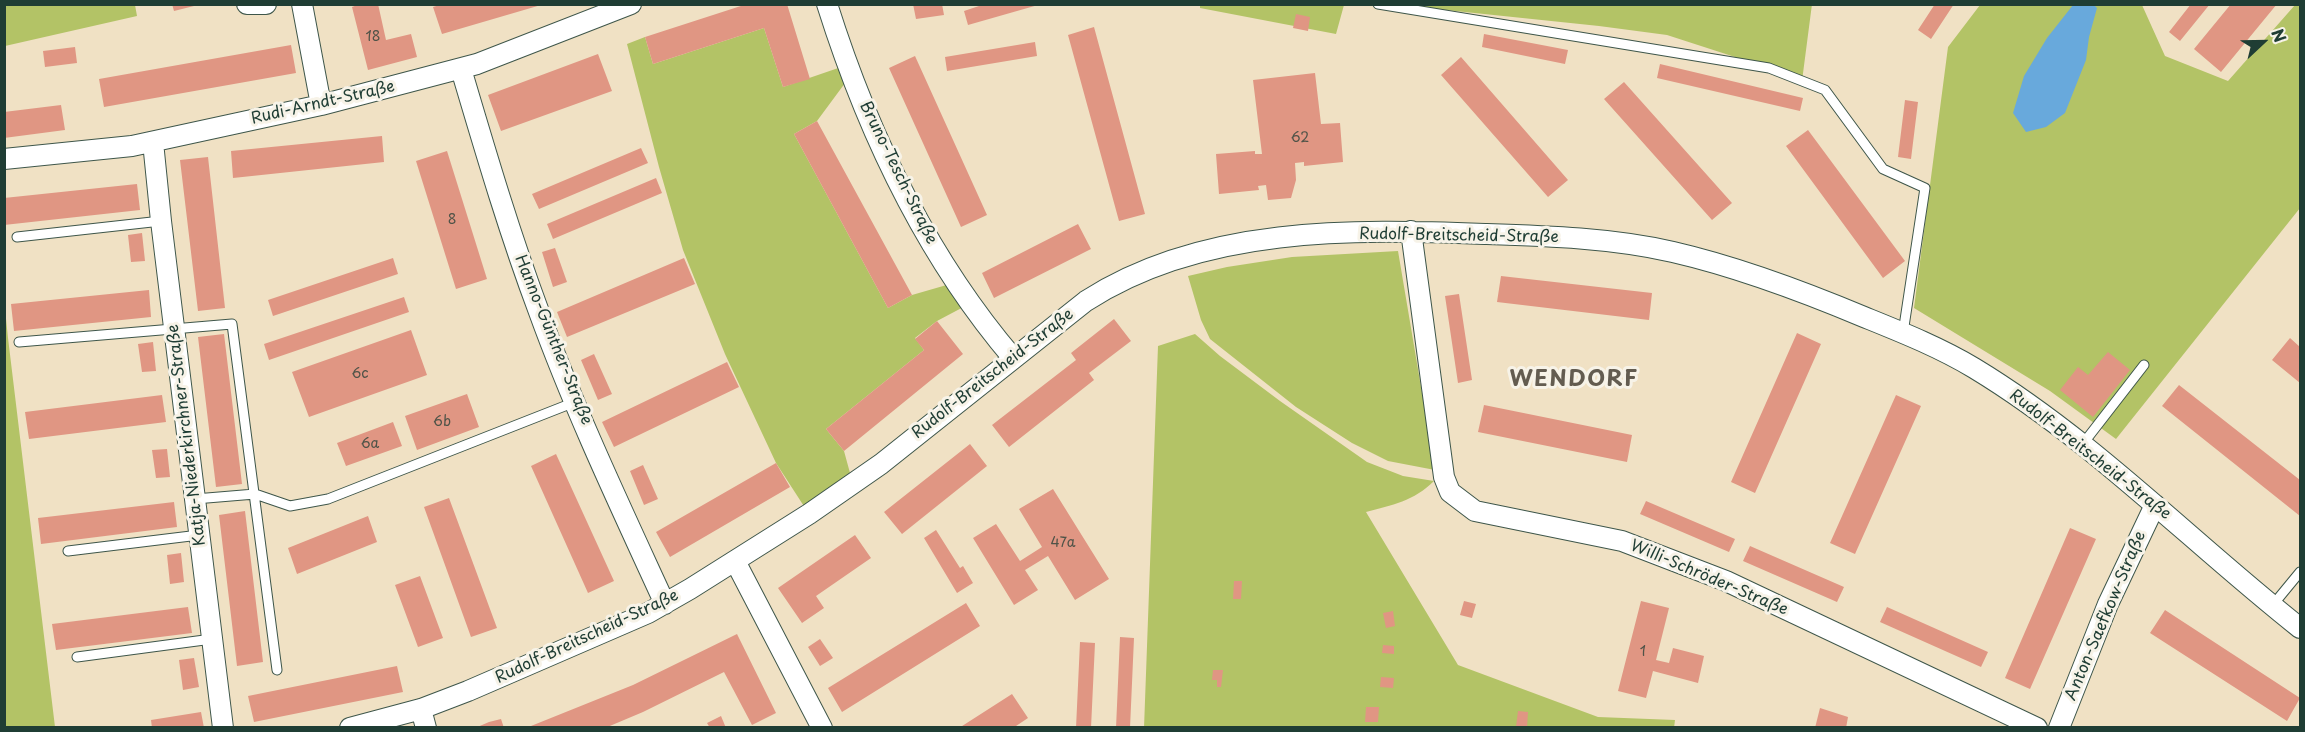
<!DOCTYPE html>
<html>
<head>
<meta charset="utf-8">
<style>
	body { margin:0 }
	#map { position:relative; width:2305px; height:732px; overflow:hidden; background:#f0e1c4; font-family:"Playpen Sans",sans-serif }
	canvas { display:block }
	.frame { position:absolute; inset:0; border:6px solid #1f3d34; pointer-events:none }
	.north { position:absolute; left:2233px; top:12px; width:60px; height:60px; -webkit-text-stroke:4px #f7f3e8; paint-order:stroke; rotate:68deg; font-size:16px; font-weight:700; line-height:24px; text-align:center; color:#1f3d34 }
	.north::after { content:''; display:block; margin:auto; width:21px; height:27px; background:#1f3d34; clip-path:polygon(50% 0,100% 100%,50% 72%,0 100%) }
</style>
</head>
<body>
<div id="map">
<canvas width="2305" height="732"></canvas>
<div class="frame"></div>
<div class="north">N</div>
</div>
<script>
const ctx = document.querySelector('canvas').getContext('2d');
ctx.lineJoin = 'round';
function paint(path, color) {
  ctx.fillStyle = color;
  ctx.fill(path, 'evenodd');
}
function strokePath(path, color, width, dash) {
  ctx.strokeStyle = color;
  ctx.lineWidth = width;
  ctx.lineCap = dash ? 'butt' : 'round';
  ctx.setLineDash(dash || []);
  ctx.stroke(path);
}
function write(font, color, halo, rows, align = 'center') {
  ctx.font = font + ' "Playpen Sans",sans-serif';
  ctx.lineWidth = 6;
  ctx.setLineDash([]);
  ctx.textBaseline = 'middle';
  ctx.strokeStyle = halo;
  ctx.fillStyle = color;
  for (const [text, x, y, turn = 0] of rows) {
    ctx.save();
    ctx.translate(x, y);
    ctx.rotate((+turn || 0) * Math.PI / 180);
    ctx.textAlign = isNaN(turn) ? turn : align;
    if (halo) ctx.strokeText(text, 0, 0);
    ctx.fillText(text, 0, 0);
    ctx.restore();
  }
}
paint(new Path2D(`
	M1200,4l144,1 -8,29 -136,-26z
	M1812,4l-10,77 -33,-13 -102,-33 -68,-9 -201,-21z
	M4,5h131l2,11 -132,30z
	M1980,5h162l23,51 63,25 67,-76h5v203l-184,231 -66,-48 -136,-83 34,-261z
	M764,28l19,59 64,-22 4,10 -34,46 -23,13 94,174 24,-13 45,-13 14,21 -34,18 -22,17 9,12 -98,79 18,22 9,33 -44,30 -33,-51 -51,-109 -42,-104 -24,-83 -32,-123 18,-7 8,27z
	M1398,251l37,219 -47,-9 -36,-18 -56,-36 -86,-68 -9,-19 -13,-44 39,-9 65,-10z
	M5,309l3,29 47,389h-50z
	M1195,334l25,22 60,45 87,61 36,14 31,5c-20,20 -42,24 -68,31l92,153 140,52 77,3 -1,8h-530l14,-382z`), '#b3c366');
paint(new Path2D(`
	M2073,5h21l3,3 -8,29 -3,23 -21,53 -19,14 -20,5 -13,-19 11,-37 23,-38z`), '#68a9dc');
paint(new Path2D(`
	M172,4h25l1,1 -24,6z
	M360,4h18l8,36 25,-6 6,23 -49,13 -16,-63z
	M443,4h98v1l-99,29 -9,-27z
	M747,4h40l23,75 -27,8 -19,-59 -111,36 -8,-27z
	M913,4h29l2,11 -28,4z
	M985,4h53v1l-70,20 -4,-14z
	M1935,4h19l-23,35 -13,-9z
	M2191,4h19l-30,37 -11,-9z
	M2231,4h46l-56,68 -27,-23z
	M1296,14l14,3 -2,14 -15,-3z
	M1094,27l51,187 -26,7 -51,-186z
	M1484,34l84,16 -3,14 -83,-17z
	M1035,42l2,14 -90,15 -2,-14z
	M291,45l5,28 -192,34 -5,-28z
	M75,47l2,16 -32,4 -2,-16z
	M598,54l14,37 -111,40 -13,-36z
	M915,56l72,159 -26,12 -72,-159z
	M1461,57l107,123 -20,17 -107,-122z
	M1660,64l143,34 -3,13 -143,-33z
	M1315,73l6,51 19,-1 3,39 -39,4v-4l-9,1 1,17 -5,18 -23,2 -2,-15 -8,1 1,4 -40,4 -3,-40 39,-3v3h7l-9,-74z
	M1624,82l108,121 -20,17 -108,-121z
	M1905,100l13,2 -7,57 -13,-2z
	M61,105l4,25 -61,8v-26z
	M817,121l95,174 -24,13 -94,-174z
	M1808,130l97,131 -22,17 -97,-132z
	M382,136l2,26 -151,16 -2,-27z
	M641,148l7,15 -109,46 -7,-15z
	M447,151l40,128 -31,10 -40,-128z
	M208,157l17,151 -27,3 -18,-151z
	M656,178l6,15 -109,46 -6,-15z
	M137,184l3,26 -136,15v-27z
	M1078,224l13,25 -97,49 -12,-25z
	M142,233l3,28 -14,1 -3,-27z
	M555,248l12,34 -14,5 -11,-35z
	M393,258l5,16 -125,42 -5,-16z
	M684,258l11,26 -128,53 -10,-25z
	M1501,276l151,17 -3,27 -152,-18z
	M149,290l2,27 -137,14 -3,-27z
	M1459,294l13,86 -14,3 -13,-87z
	M404,297l5,15 -140,48 -5,-16z
	M1114,319l17,22 -42,32 5,7 -85,67 -17,-22 84,-65 -5,-7z
	M937,321l26,33 -119,97 -18,-22 98,-79 -9,-11z
	M411,330l16,45 -118,42 -17,-45z
	M1797,333l24,11 -66,149 -24,-11z
	M224,334l18,150 -26,3 -18,-150z
	M2290,338l10,9v36l-28,-23z
	M153,342l3,29 -14,1 -4,-28z
	M2108,352l22,18 -37,47 -33,-27 18,-23 10,8z
	M594,354l18,40 -14,6 -17,-40z
	M727,362l12,25 -125,60 -12,-25z
	M2179,385l121,95v36l-138,-110z
	M467,394l12,33 -62,23 -12,-34z
	M162,395l4,27 -137,17 -4,-27z
	M1896,395l25,11 -66,148 -25,-11z
	M1484,405l148,30 -5,27 -149,-30z
	M393,422l9,24 -56,20 -9,-23z
	M970,444l17,22 -85,68 -18,-22z
	M167,449l3,28 -14,1 -4,-28z
	M556,454l58,127 -26,12 -57,-127z
	M776,463l14,24 -120,70 -14,-25z
	M643,465l15,34 -14,6 -14,-34z
	M1053,489l56,90 -34,21 -27,-44 -23,14 13,20 -24,15 -41,-67 23,-14 24,37 22,-14 -23,-38z
	M449,498l48,130 -26,9 -47,-130z
	M1646,501l89,38 -6,13 -89,-38z
	M174,502l3,25 -136,17 -3,-26z
	M245,511l18,151 -26,4 -18,-151z
	M368,516l9,26 -80,32 -9,-26z
	M2070,528l26,11 -66,150 -25,-11z
	M936,530l24,38 3,-2 10,17 -16,10 -33,-55z
	M855,535l16,23 -55,38 8,12 -22,15 -24,-35z
	M1750,546l94,41 -7,15 -94,-41z
	M181,553l3,29 -14,2 -3,-29z
	M420,576l23,62 -25,9 -23,-62z
	M1234,581h8l-1,18h-8z
	M1464,601l12,3 -4,14 -12,-3z
	M1641,601l28,7 -13,52 13,3 4,-15 31,8 -6,27 -45,-12 -7,27 -28,-7z
	M966,603l14,23 -138,86 -14,-24z
	M188,607l4,26 -136,17 -4,-26z
	M1887,607l101,45 -7,15 -101,-45z
	M2165,610l135,88 -13,23 -137,-88z
	M1393,611l2,15 -9,2 -3,-15z
	M737,634l39,79 -24,12 -28,-53 -81,40 -38,16h-79l107,-43z
	M1120,637l14,1 -4,90h-14z
	M820,639l13,19 -13,8 -12,-19z
	M1080,642l15,1 -4,85h-15z
	M1383,645l11,1v8l-12,-1z
	M194,658l5,29 -16,3 -4,-30z
	M397,666l6,26 -149,30 -6,-26z
	M1213,670h10l-2,17h-4v-7h-5z
	M1381,677l13,1 -1,10 -13,-1z
	M1012,694l16,24 -15,10h-54z
	M1366,707h13l-1,15h-13z
	M1820,708l28,9 -2,11h-31z
	M1518,711l10,1 -1,16 -11,-1z
	M201,712l3,16h-52l-1,-8z
	M721,716l5,12h-16l-3,-5z
	M501,719l3,9h-29l14,-6z`), '#e09683');
const lane = new Path2D(`
	M1378,4l391,64 56,22 58,79 42,19 -22,145
	M17,237l144,-16
	M19,342l213,-18 45,346
	M2082,445l62,-80
	M195,499l60,-5 35,12 38,-7 247,-97
	M68,551l131,-16
	M2272,606l28,-34
	M77,657l135,-18`);
const street = new Path2D(`
	M247,4h19
	M302,4l19,101
	M827,4c40,127 99,252 186,354
	M461,69c24,81 48,163 78,243 36,99 82,196 126,292
	M153,142l8,79 62,507
	M4,159l128,-13 189,-41 156,-41 154,-60
	M1411,231l33,246 6,15 25,19 147,30 104,40 311,147
	M735,561l87,167
	M421,709l5,19
	M350,728l71,-19 47,-18 180,-78 42,-24 119,-75 72,-50 205,-163c116,-75 266,-72 399,-67 62,2 127,4 188,18 65,15 129,39 191,65 37,15 75,30 110,51 119,72 217,174 326,260
	M2059,728l49,-124 47,-99`);
strokePath(lane, '#3e564a', 11);
strokePath(street, '#3e564a', 22);
strokePath(lane, '#fff', 9);
strokePath(street, '#fff', 20);
write('14px', '#4f5348', null, [
	["18",373,37],
	["62",1300,138],
	["8",452,220],
	["6c",360,374],
	["6b",442,422],
	["6a",370,444],
	["47a",1063,543],
	["1",1643,652]
]);
write('16px', '#1f3d34', '#f7f3e8', [
	["Rudi-Arndt-Straße",323,103,-13],
	["Bruno-Tesch-Straße",898,173,64],
	["Rudolf-Breitscheid-Straße",1459,236,1],
	["Hanno-Günther-Straße",553,340,68],
	["Rudolf-Breitscheid-Straße",993,374,-38],
	["Katja-Niederkirchner-Straße",187,435,-97],
	["Rudolf-Breitscheid-Straße",2090,455,38],
	["Willi-Schröder-Straße",1709,578,23],
	["Anton-Saefkow-Straße",2106,616,-67],
	["Rudolf-Breitscheid-Straße",587,637,-25]
]);
ctx.letterSpacing = '1.5px';
write('bold 22px', '#635c50', '#f7f3e8', [
	["WENDORF",1574,380]
]);
ctx.letterSpacing = '0px';
</script>
</body>
</html>
